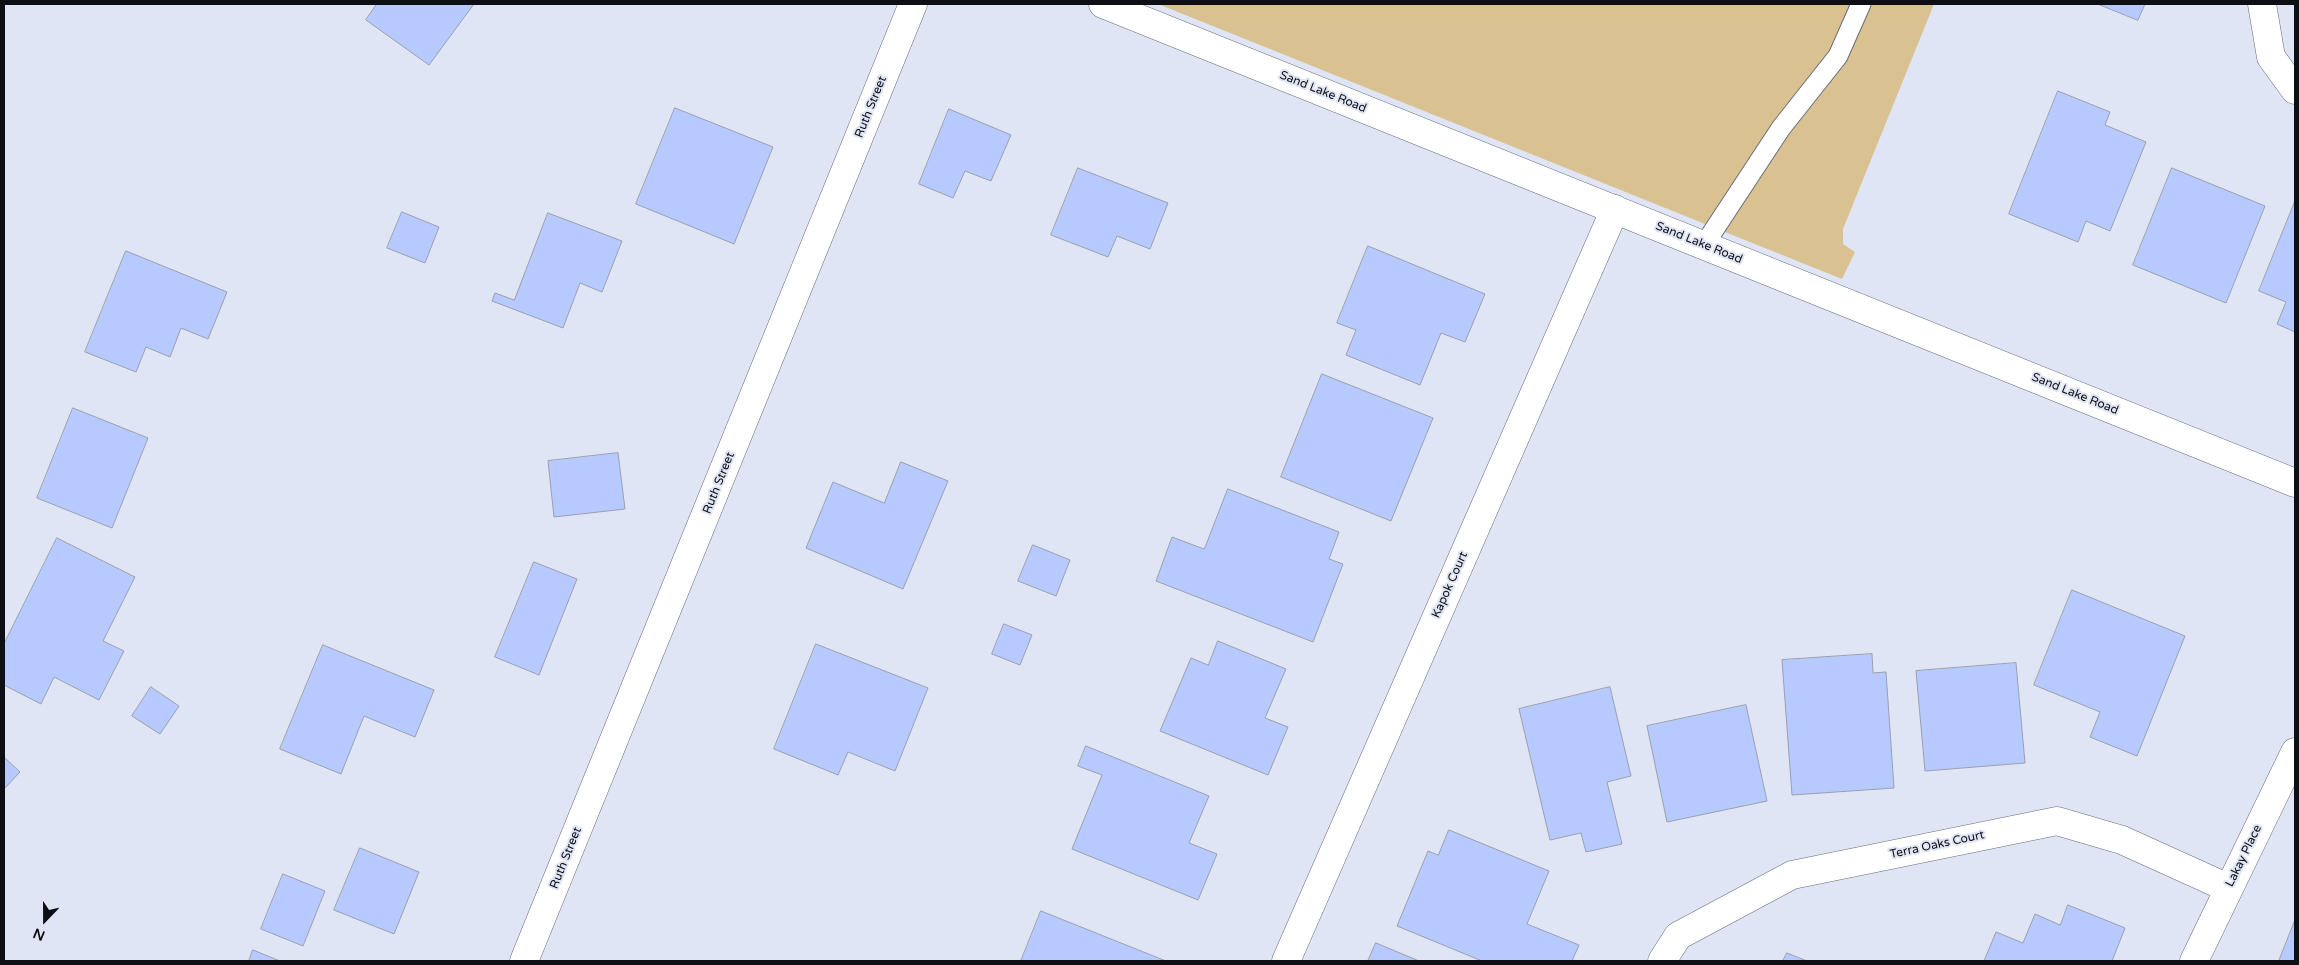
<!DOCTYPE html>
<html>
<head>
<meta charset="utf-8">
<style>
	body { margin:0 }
	#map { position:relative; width:2299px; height:965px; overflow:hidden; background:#dfe5f4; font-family:"Varela Round",sans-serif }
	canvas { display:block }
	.frame { position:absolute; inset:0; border:5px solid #0e0f14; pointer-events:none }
	.north { position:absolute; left:20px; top:895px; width:50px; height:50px; -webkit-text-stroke:4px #dfe5f4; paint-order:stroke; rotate:202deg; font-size:14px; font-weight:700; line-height:20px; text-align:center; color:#0e0f14 }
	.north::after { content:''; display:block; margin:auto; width:18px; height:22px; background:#0e0f14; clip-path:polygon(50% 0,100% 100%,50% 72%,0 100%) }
</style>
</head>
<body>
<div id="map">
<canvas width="2299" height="965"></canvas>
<div class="frame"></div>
<div class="north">N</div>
</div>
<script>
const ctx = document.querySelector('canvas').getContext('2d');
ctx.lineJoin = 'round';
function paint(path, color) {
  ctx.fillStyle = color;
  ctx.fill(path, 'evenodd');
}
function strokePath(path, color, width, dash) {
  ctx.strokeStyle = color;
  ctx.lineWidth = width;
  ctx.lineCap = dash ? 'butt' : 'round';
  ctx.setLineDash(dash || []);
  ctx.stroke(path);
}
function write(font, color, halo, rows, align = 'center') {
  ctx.font = font + ' "Varela Round",sans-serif';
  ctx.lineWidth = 4;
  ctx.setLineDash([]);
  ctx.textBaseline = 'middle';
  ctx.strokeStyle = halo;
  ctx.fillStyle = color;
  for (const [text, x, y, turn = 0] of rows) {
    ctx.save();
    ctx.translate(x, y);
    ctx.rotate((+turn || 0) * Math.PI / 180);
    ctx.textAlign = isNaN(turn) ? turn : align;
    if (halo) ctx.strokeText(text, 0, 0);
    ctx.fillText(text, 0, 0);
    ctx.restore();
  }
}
paint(new Path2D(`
	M1158,4h776l-91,225v15l12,8 -13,27z`), '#d9c191');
const building = new Path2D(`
	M377,4h97l-45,61 -63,-45z
	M2098,4h47l-7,16z
	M2058,91l52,21 -5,13 41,17 -36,89 -24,-10 -8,21 -69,-28z
	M675,108l98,39 -39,97 -98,-40z
	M949,109l62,26 -20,46 -26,-10 -12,27 -34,-14z
	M1078,168l90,35 -18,46 -33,-13 -9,21 -57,-22z
	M2172,168l93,38 -39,97 -93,-38z
	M2295,201v131l-18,-8 9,-22 -27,-11z
	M402,212l37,15 -14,36 -38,-15z
	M548,213l74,28 -20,51 -22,-9 -17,45 -71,-27 3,-8 19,7z
	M1368,246l117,48 -20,48 -24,-9 -21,52 -74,-30 10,-25 -19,-7z
	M126,251l101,41 -19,47 -27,-11 -11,29 -24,-10 -10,25 -51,-20z
	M1322,374l111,44 -42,103 -110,-44z
	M73,408l75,30 -36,90 -75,-30z
	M618,453l7,56 -71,8 -6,-56z
	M901,462l47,19 -45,108 -97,-41 27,-66 51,21z
	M1228,489l111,43 -10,27 14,5 -30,78 -157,-61 16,-44 32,12z
	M57,538l78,39 -32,64 21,10 -25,49 -45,-23 -13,27 -37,-19v-41z
	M1033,545l37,15 -14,36 -38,-15z
	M534,562l43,17 -38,96 -44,-18z
	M2072,590l113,46 -48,120 -47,-19 10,-25 -66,-27z
	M1004,624l28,11 -12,30 -28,-11z
	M1218,641l68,28 -21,49 23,9 -20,48 -108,-44 31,-73 17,7z
	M816,644l112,44 -33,83 -47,-19 -10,23 -64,-26z
	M323,645l111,45 -19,47 -51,-21 -23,58 -61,-25z
	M1872,654l1,19 13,-1 8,116 -102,7 -10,-135z
	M2016,663l9,100 -100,8 -9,-100z
	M151,687l28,19 -19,28 -28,-18z
	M1610,687l21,89 -24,6 15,62 -36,8 -5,-19 -31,7 -31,-131z
	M1746,705l21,96 -100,21 -20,-96z
	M1086,746l123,50 -20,47 28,11 -19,46 -126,-51 30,-74 -24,-9z
	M4,757l16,15 -16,17z
	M1449,830l100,41 -22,53 52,21 -7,16h-90l-85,-35 31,-75 10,4z
	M360,848l59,24 -25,62 -60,-24z
	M283,874l42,17 -22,55 -42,-17z
	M2068,905l57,23 -13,33h-128l12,-29 27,11 12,-29 25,11z
	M1041,911l125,50h-145z
	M2295,920v41h-16z
	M1376,943l43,18h-51z
	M253,950l27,11h-31z
	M1787,953l20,8h-24z`);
paint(building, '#b7caff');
strokePath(building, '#9a9fad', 1);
const lane = new Path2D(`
	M1704,245l77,-117 57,-72 23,-52`);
const street = new Path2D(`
	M2262,4l9,53 24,33
	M524,961l389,-957
	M1286,961l329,-752
	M1662,961l16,-25 114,-61 265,-54 65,19 106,48
	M2194,961l101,-209`);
const secondary = new Path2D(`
	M1103,4l1192,479`);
strokePath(lane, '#686d7a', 21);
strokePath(street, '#686d7a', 29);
strokePath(secondary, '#686d7a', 29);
strokePath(lane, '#fff', 19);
strokePath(street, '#fff', 28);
strokePath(secondary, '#fff', 28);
write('12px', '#0e0f14', '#dfe5f4', [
	["Sand Lake Road",1323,92,22],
	["Ruth Street",871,107,-68],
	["Sand Lake Road",1699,243,22],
	["Sand Lake Road",2075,394,22],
	["Ruth Street",719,483,-68],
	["Kapok Court",1450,585,-66],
	["Terra Oaks Court",1937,845,-12],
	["Lakay Place",2244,856,-64],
	["Ruth Street",566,858,-68]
]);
</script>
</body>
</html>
